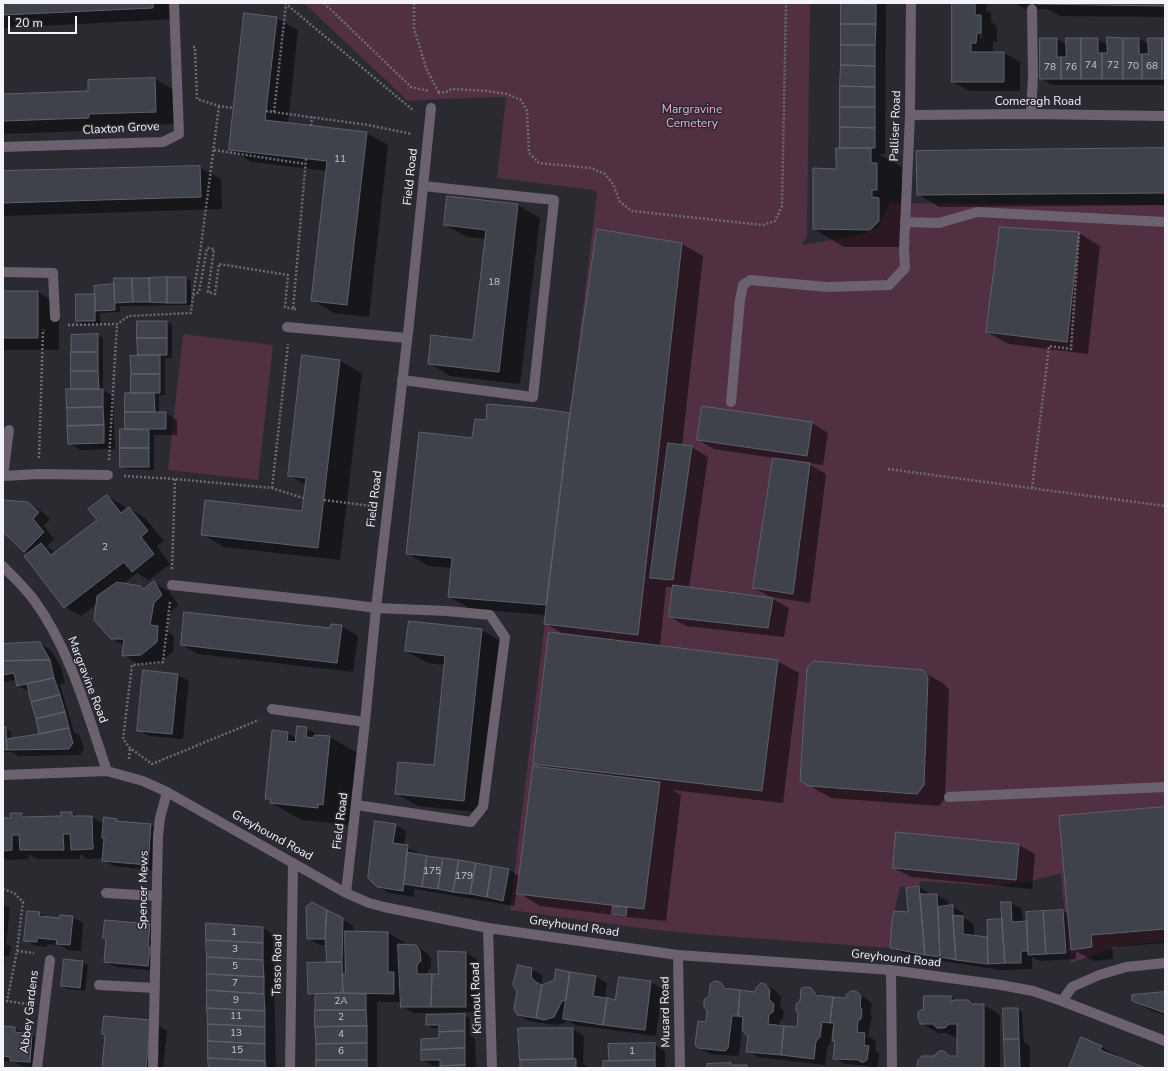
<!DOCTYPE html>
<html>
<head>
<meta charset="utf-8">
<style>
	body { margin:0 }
	#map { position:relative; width:1168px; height:1071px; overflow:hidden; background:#2b2a31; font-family:"Nunito Sans",sans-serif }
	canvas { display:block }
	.frame { position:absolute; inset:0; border:4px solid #f4f3f8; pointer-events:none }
	.scale { position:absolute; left:8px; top:16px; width:69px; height:18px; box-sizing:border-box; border:2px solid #f4f3f8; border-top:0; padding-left:5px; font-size:12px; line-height:14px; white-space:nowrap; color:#f4f3f8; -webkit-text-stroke:3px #2b2a31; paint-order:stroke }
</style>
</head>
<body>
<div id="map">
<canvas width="1168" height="1071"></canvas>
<div class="frame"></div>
<div class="scale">20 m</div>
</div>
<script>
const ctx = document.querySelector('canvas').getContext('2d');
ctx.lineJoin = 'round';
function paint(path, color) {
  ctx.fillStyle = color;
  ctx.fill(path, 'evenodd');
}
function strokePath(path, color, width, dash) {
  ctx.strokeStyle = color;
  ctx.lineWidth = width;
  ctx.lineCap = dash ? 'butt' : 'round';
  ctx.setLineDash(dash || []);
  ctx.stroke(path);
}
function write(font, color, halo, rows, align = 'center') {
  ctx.font = font + ' "Nunito Sans",sans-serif';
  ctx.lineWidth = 3;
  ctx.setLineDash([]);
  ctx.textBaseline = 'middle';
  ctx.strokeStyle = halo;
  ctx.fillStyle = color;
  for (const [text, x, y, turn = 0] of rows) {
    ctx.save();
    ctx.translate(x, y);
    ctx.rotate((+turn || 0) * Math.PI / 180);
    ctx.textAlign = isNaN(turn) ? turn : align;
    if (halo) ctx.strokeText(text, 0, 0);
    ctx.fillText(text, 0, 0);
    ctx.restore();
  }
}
paint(new Path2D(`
	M304,3h506l-3,232 -2,5 -3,5 58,-10 21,-9 -1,-4 10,-19 275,2v736l-45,5 -49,17 -2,-11 -1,-1 -7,-78 -41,11v-2l-23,4 -77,-5 -1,4 -19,2 -8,34 -2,27 -195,-14 -55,-6 -130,-18 87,-717 -3,-3 -97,-12 9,-81 -64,2 -34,2z
	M183,334l90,11 -15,135 -90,-10z`), '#503041');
paint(new Path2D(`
	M3,3h171l1,16 -172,9z
	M842,3h44l-1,151h-6l23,13 -1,11 7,4 2,34v23l-9,8h-57l-30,-18 30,-80 -3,-2z
	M953,3h212v14l-105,-1 -12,-7h-23l-11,-6h-27l-1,7 5,3v9l6,4v16l-4,-1v12h11l16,9v29h-51l-16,-9zM980,17h2v21h-2z
	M276,18l22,12 -10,94 78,9 22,12 -19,172 -35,-4 -22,-13 15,-129 -75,-9 -22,-12z
	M1057,39l10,6 31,-6 10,6 31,-6 10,5 16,-5v46h-113l-11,-7z
	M155,79l21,12 1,33 -67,2v4l-107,4v-39l86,-3z
	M1165,149v56l-226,2 -21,-13z
	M199,167l22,12 1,30 -219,7v-44z
	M448,197l70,8 22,13 -20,166 -70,-8 -21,-13 45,-22 12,-102 -19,-2 -22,-12z
	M1079,233l21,13 -12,108 -79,-10 -22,-12z
	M682,244l21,12 -21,190 9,1 17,10 -19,131 84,11 16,9 -5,29 -98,-11 -16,-9 4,-30h-8l-6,59 117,15 22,12 -16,130 -111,-13 9,5 -15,126 -48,-5 -3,-1 -75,-9 -21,-13 1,-8h-2l-4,21 -100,-17v8l-25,-4 -11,-6 17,-62 11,6 -2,15 14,7v2l91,15 11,7 23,-109 -9,-5 31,-128 -20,-12 1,-8 -75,-6 -22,-12 3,-29 -24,-2 -21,-13 66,-114 14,-18 48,-12 36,5z
	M186,278l5,3v24l-71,1v6l-20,1v11h-18l-5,-3 19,-26 -1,-8z
	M3,292h35l21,13v45h-56z
	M138,322h28l6,2v34h-7v37h-6v18h7l11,7v15h-23v35l-28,-1 -5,-3 8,-36 -3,-1 13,-73z
	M98,335l5,3v52l10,6 2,53 -35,1 -11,-7 3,-53z
	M303,356l37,5 22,12 -22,187 -116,-13 -22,-13 101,-21 3,-28 -17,-10z
	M703,407l109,16 16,10 -5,32 -16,-2 19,11 -16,129 -39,-6 -17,-9 20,-130 -60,-9 -16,-9z
	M107,496l16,9 4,5 2,-2 16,10 19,23 -7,5 13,18 -21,16 -12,-7 -14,11 17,2 5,3 9,-6 16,9 8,13 -8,8 -3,19 7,4 -1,16 -15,12 -18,1 -17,-10 2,-9 -14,-8 -14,-34 -16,12 -16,-9 -37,-54 -25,-22v-30l25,2 11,6 11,10 -6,7 10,13 -8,8 10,5 42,-32z
	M410,622l72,8 22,13 -18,170 -68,-7 -22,-12 39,-27 10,-102 -17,-2 -22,-12z
	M341,626l17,10 -5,36 -155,-18 -16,-9 149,-15z
	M40,643l11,7 10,17 4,16 -5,2 14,47 6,4 4,13 -4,6 -61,1 -7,-4h-9v-24l8,3v8l29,-4 -10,-43 -12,-6 -2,-6 -13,2v-37z
	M922,671l22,13 5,6 -4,108 -6,8 -108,-8 -30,-17z
	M178,675l11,6 -6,58 -34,-3 -11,-6z
	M306,728l14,8 10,1 31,18 -7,67 -5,-1 -1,4 -46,-5 -31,-17v-2l-5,-3 21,-65 9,5z
	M1165,808v135l-53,4 1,12 -19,2 -18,-10v8l-36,2 -8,-4v12l-32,1 -64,-10 -34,-7 -11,-6 18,-34 10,-26 10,6 1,2h7l11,6v6l4,-1 11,7 1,5 10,6v12l14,2v-17l16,-1 -2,-17h9l11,6 1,14 40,-12 6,3z
	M72,813l7,4h13l12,7 12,-4 5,3 30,2 11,7 -3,39 -45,-5 -11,-6v-2l-15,1 -8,-5v5h-43l-9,-5 1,5 -21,1 -5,-3v-38h9l9,-5 7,4 34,-1z
	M897,833l122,12 16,9 -3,35 -121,-12 -17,-9z
	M3,904l7,4 -4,36 5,3 -2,9h-4l-2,18z
	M40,913l8,5 13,1 11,-2 11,6 -2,28 -13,-1 -8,-5 -13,-1v3l-11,-1 -11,-6z
	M342,919l11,7v6l35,1 16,9v4h12l11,7 4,6v8l-3,4v4h11v-23l27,1 11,6v53l-64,1 -11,-7v-4h-25v66h-60l-1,-71 -7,-4 19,-30 -1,-18h-8l-11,-7z
	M149,925l11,6 -2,22 3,1 -2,17 -43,-4 -11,-6 2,-22 -3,-1z
	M262,928l11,6 3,134h-66z
	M83,962l5,3 -3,26 -18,-2 -5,-3z
	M531,969l11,6v9l1,2 53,-9 11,6 -2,16 11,2 3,-23 32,4 11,7 -6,47 -81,-11 -8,-5 -2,3 -10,2 -26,-4 -11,-6z
	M720,983l11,6 25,4 9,-8 11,6 5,6 -1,9 4,6 -1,6 -3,3 -1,5 19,2 3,-27 9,-12 13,8 24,2 9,-7 11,7 5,5 -2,10 2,2 -4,20 8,5 -1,9 4,3 -1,13 -3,2 -7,-2 -23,-2 -10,-6 1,-16 -3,-2 2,-12h-3l-1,15 -4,4 -2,18 -67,-8 -11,-6 2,-14 -7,-9 -3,27 -2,1 -27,-2 -11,-7 8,-24 3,-27z
	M1165,993v22l-15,-5 -17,-10z
	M950,997l8,4h10l7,4h9l16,10v53h-79l13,-11 10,-5 8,5h6v-20h-4l-7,-4h-9l-17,-10 3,-12z
	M1017,1009l5,3 2,30 6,4v22h-24z
	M464,1015l6,3v17l5,4 1,29h-35v-2h-8l-11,-7 18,-20v-11h-8l-5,-3z
	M151,1021l16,10 -4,37h-60z
	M3,1027l12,1 11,6 6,1 11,6 -2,27 -19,-2 -8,-4 -11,-1z
	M573,1029l11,7 -1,28 4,2v2h-66l-2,-38z
	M654,1044l11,7v17h-61l6,-6z
	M1101,1047l22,12 20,9h-73z`), '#0007');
const building = new Path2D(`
	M3,3h150v5l-150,7z
	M841,3l35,1v20h-35z
	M952,3h23v12h6v18h-4l-1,10h-5v9h33v30h-52z
	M1037,3h128v3l-128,-2z
	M244,13l33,4 -12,103 102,12 -20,173 -36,-4 16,-140 -98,-11z
	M841,24h35l-1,21h-34z
	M1107,37l16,1v41h-21v-26h5z
	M1040,38h17v19h4v22h-21z
	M1066,38h15v41h-20v-22h5z
	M1081,38h17v15h4v26h-21z
	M1123,38h16v16h3v25h-19z
	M1148,38h14v41h-20v-25h6z
	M1162,38h3v41h-3z
	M841,45h34v21l-34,-1z
	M841,65l34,1v21l-35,-1z
	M155,78l1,34 -67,2v4l-86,3v-27l85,-3v-11z
	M840,86l35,1v20h-35z
	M840,107h35v21l-35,-1z
	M840,127l35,1v20h-35z
	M836,148h35v15h6v27h-5v7l7,1v23l-9,9 -57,-1v-61l23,1z
	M1165,148v45l-248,2 -1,-44z
	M200,166l1,31 -198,6v-32z
	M447,196l71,8 -19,168 -71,-8 3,-29 42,5 13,-110 -42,-5z
	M1000,227l79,5 -12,110 -81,-10z
	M597,229l85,14 -44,392 -94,-11 26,-211z
	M167,277h19v26h-19z
	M167,277v26l-17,-1 -1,-24z
	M114,278h18l1,24 -18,1z
	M132,278h17l1,24h-17z
	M114,284l1,26 -20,1 -1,-25z
	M3,291h35v47h-35z
	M76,294h19v27h-19z
	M137,321h30v17h-30z
	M98,334v18h-27v-17z
	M137,338h30v17h-29z
	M71,352h27v19h-27z
	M160,355v19h-29l-1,-18z
	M302,355l38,5 -22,188 -117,-13 4,-35 97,11 4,-33 -18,-2z
	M71,371h27l1,18h-28z
	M131,374h29v19h-29z
	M66,389h37v18l-36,1z
	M125,393h29l1,19h-30z
	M487,404l49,4 34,5 -24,192 -98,-8 4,-39 -46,-4 13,-122 53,6 3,-19 11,1z
	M702,406l110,16 -5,34 -110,-16z
	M103,407l1,18 -37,1v-18z
	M125,412h41v17h-41z
	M104,425v18l-36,1 -1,-18z
	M120,429l29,1v18h-29z
	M668,443l24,3 -19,134 -23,-2z
	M120,448h29v19h-29z
	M773,458l37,5 -17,131 -40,-6z
	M107,495l14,18 8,-6 19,24 -7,6 13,17 -22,18 -8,-10 -60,46 -40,-52 17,-13 10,12 46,-35 -9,-11z
	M3,500l25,2 11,10 -6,7 11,13 -20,20 -21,-20z
	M154,581l8,14 -8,8 -4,22 8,1 -1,16 -16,13 -19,1 2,-17h-13l-17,-19 3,-24 20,-14 24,4 2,3z
	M673,585l100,13 -5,30 -99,-11z
	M184,612l146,16 1,-4 11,1 -5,38 -156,-18z
	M409,621l73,8 -18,172 -69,-7 3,-32 36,3 11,-109 -40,-5z
	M549,632l229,28 -16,131 -229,-27z
	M40,642l10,18 -47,1v-17z
	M50,660l4,18 -37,8 -3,-13 -11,2v-14z
	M814,661l109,9 5,7 -4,108 -7,9 -108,-8 -9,-5 7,-113z
	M143,670l35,4 -6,60 -35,-3z
	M54,678l6,17 -29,7 -4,-18z
	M60,695l5,17 -29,7 -5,-17z
	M65,712l4,16 -30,6 -3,-15z
	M297,726l10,1 -1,10 8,1v-3l16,1 -7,69 -5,-1v4l-48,-5 1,-4h-6l7,-69 16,2 -1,9 8,1z
	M3,727h3l1,23h-4z
	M69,728l4,15 -4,6 -62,1 -1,-11 33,-5z
	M533,766l127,16 -16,127 -127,-15z
	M1165,807v122l-74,6 1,12 -21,3 -12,-134z
	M61,812h11v4h20l1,33 -22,1 -1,-16h-7l1,16h-44l-1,-15h-7v15l-9,1v-33h8l-1,-5h12v4l39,-1z
	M104,817l13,2 -1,2 35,3 -3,41 -46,-4 2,-22 -2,-1z
	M375,821l21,3 -3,19 15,2 -5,46 -26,-4 -9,-9z
	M896,832l123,12 -3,36 -123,-12z
	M407,852l20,4 -5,31 -18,-3z
	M427,856l16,2 -5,31 -16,-2z
	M443,858l16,2 -6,32 -15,-3z
	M459,860l17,3 -6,31 -17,-2z
	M476,863l16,3 -5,31 -17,-3z
	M492,866l17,3 -6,32 -16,-4z
	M919,886l1,8 5,61 -35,-7 2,-27 2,-10 14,1 -2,-24z
	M920,894h17l3,63 -15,-2z
	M312,902l15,8 -2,29h-18l-1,-32z
	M1001,902h10l1,20 15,-1 1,30h-7v12h-16z
	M953,905v10l3,45 -16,-3 -2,-50z
	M613,906l14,1 -1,9 -14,-2z
	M327,910l16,8 -1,44h-15l-2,-23z
	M1063,910l3,43 -20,1 -3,-43z
	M27,911l13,1 -1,4 21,2v-3l13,1 -3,29 -14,-1 1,-4 -20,-2v4l-13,-1z
	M1043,911l3,43 -18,1 -2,-43z
	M953,915l10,1v18l24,3 1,27 -32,-4z
	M1002,919l3,44 -17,1 -1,-44z
	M105,920l45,4 -2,22 2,1 -2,19 -44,-4 2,-24h-3z
	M206,923l57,4v16l-57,-3z
	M345,931l43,1v40h6v22l-51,-1 -1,-19h3z
	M206,940l57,3v17l-56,-3z
	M398,944l18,1 4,6 1,10 -4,4v9h15l-1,33h-30z
	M438,951l28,1v55h-35l1,-33h6z
	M207,957l56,3 1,17 -57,-3z
	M64,959l19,2 -3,27 -19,-2z
	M327,962h15l1,31 -35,1 -1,-31z
	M518,965l14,3 -1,9 5,5 6,3 -6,33 -19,-3 -3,-6 3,-18 -4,-6z
	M556,969l14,3 -4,28 -4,1 -8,16 -10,3 -8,-2 6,-33 12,-5z
	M570,972l26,4 -3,20 14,2 -4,27 -40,-6z
	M207,974l57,3v17l-57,-4z
	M619,977l32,4 -6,49 -42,-5 4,-27 8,2z
	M715,981l5,1 4,4v2l16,2 -2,26h-6l-4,32 -3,3 -27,-3 -3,-3 3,-24 8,1 1,-11 -3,-4v-7l5,-4 1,-11z
	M761,983l4,1 5,6 -1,9 5,5 -1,8 -4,3 -1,9 16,2 -3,29 -35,-3 2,-15 -6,-7 1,-13 -5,-1 2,-26 15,2 1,-4z
	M804,987l7,1 4,5v2l18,2 -3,26 -8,-1 -2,15 -4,4 -2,18 -33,-4 3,-29 13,1 1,-13 -2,-4v-6l4,-3 1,-12z
	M207,990l57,4 1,17 -58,-3z
	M851,991h5l5,5 -1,11 2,2 -1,10 -3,2 -1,11 8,1 -1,12 5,1 -2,14 -3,2h-4v-2l-27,-1 2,-18h-3l2,-18h-4l3,-26 13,1v-3z
	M1165,992v21l-33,-12v-6z
	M343,993l23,1v16h-51v-16z
	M924,996h27v7l2,-3h15l4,4h12v64h-65l-2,-2 1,-6 4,-4h12l5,-5h5l5,5h8v-32h-8l-4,4h-8l-4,-4h-13v-3l-2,-2v-7l3,-2h2z
	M207,1008l58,3v16l-57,-3z
	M1003,1008h15l1,31h-15z
	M315,1010h51l1,16 -52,1z
	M465,1014v17l-26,1v-7h-13v-10z
	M104,1016l47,4 -5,48h-44l3,-33 -3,-1z
	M208,1024l57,3v17l-57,-3z
	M3,1026l12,1v5l17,2 -2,28 -20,-1v-4l-7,-1z
	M367,1026v17l-51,1 -1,-17z
	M518,1028h55v31l-53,1z
	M465,1031v17l-44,2v-11l18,-1v-6z
	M1081,1037l21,9 -2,4 46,18h-77z
	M1004,1039h15l1,29h-15z
	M208,1041l57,3v17l-57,-3z
	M367,1043v17h-51v-16z
	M655,1043v17l-46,1 -1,-17z
	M465,1048v17l-25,1v-6h-19v-10z
	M208,1058l57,3 1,7h-57z
	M576,1059v9h-56v-8z
	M316,1060h51v8h-51z
	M655,1060v8h-52v-7z
	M731,1063v2h16v3h-40v-4z
	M465,1065v3h-25v-2z`);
paint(building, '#3f424a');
strokePath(building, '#5d6169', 1);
strokePath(new Path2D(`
	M285,3l129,108
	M324,3l87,84 18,4
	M414,3v25l12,40 13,25
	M193,47h2l2,52 22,7 15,2
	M438,93l8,-1 6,-3 36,2 19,3 14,6 6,11 2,42 10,10 52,5 14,6 8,10 7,18 12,9 131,14 12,-4 7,-15 4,-203
	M266,111l102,14 44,9
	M274,112l12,-108
	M311,126l1,-9
	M214,150l91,14
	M193,295l6,-3 8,-44 7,1 -6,43 7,2 4,-30 69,11 -3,32 8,2
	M296,309h-3l13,-150
	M68,325l49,-1 12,-8 62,-3c2,-23 7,-44 10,-67 6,-46 12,-93 18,-140
	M39,458l4,-127 1,-1
	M109,460l8,-136
	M888,469l277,37
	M124,476l51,3 97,9 31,10
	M272,488l16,-144
	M1032,488l17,-142 22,3 8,-116
	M324,500l47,6
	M172,569l3,-90
	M170,602l-7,60 -31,3 -9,74 7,9 22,16 107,-44
	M129,759l1,-11
	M3,889l11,4 9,9 -6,49 -10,50 20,3
	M17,951l17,2`), '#6d6c73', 2.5, [2, 2]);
strokePath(new Path2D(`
	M1031,114l2,-38 -1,-67
	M905,222l34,1 38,-11 188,10
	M287,327l120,11
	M402,380l131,17 21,-197 -131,-14
	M731,402l9,-102 3,-15 7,-5 77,7 62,-2 16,-17 -1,-18 6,-135
	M172,585l166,18 38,5 71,3 43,4 15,22 -22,170 -12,15 -115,-17
	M272,709l93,13
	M949,797l216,-10
	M106,893l51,3`), '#6c616e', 10);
strokePath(new Path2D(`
	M911,3l-1,112 121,-1 134,2
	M3,147l160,-5 16,-8 -5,-131
	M3,272l50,1 2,44
	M3,476l35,-2 70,1
	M3,476l6,-46
	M3,566c10,11 22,22 31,34 37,51 53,113 73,171
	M3,775l104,-4 36,10 24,11 179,101 23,10 15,4 104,21 190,27 213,15 110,15 32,6 29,10 103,40
	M346,893l19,-171 11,-114 33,-284 22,-216
	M488,928l4,140
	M678,955l2,113
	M891,970l1,98
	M99,985l56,3
	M1062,1001l10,-14 27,-12 27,-8 39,-4
	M153,1065l5,-229 2,-18 7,-26
	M37,1068l13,-108
	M290,1068l3,-205`), '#6c616e', 10);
write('10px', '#c7c7cc', null, [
	["74",1091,66],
	["72",1113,66],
	["70",1133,67],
	["68",1152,67],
	["78",1050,68],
	["76",1071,68],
	["11",340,160],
	["18",494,283],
	["2",105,548],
	["175",432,872],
	["179",464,877],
	["1",234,933],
	["3",235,950],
	["5",235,967],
	["7",235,984],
	["9",236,1001],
	["2A",341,1002],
	["11",236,1017],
	["2",341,1018],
	["13",236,1034],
	["4",341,1035],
	["15",237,1051],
	["6",341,1052],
	["1",632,1052]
]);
write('12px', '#f4f3f8', '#2b2a31', [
	["Comeragh Road",1038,102],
	["Palliser Road",896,126,-88],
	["Claxton Grove",121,129,-3],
	["Field Road",411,177,-84],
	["Field Road",375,499,-83],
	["Margravine Road",87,680,69],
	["Field Road",341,821,-83],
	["Greyhound Road",272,836,29],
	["Spencer Mews",144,890,-89],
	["Greyhound Road",574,927,8],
	["Greyhound Road",896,959,6],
	["Tasso Road",278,965,-89],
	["Kinnoul Road",477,998,-92],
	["Abbey Gardens",30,1012,-83],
	["Musard Road",666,1012,-91]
]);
write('12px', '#ecabcb', '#2b2a31', [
	["Margravine",692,110],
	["Cemetery",692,124]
]);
</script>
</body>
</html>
